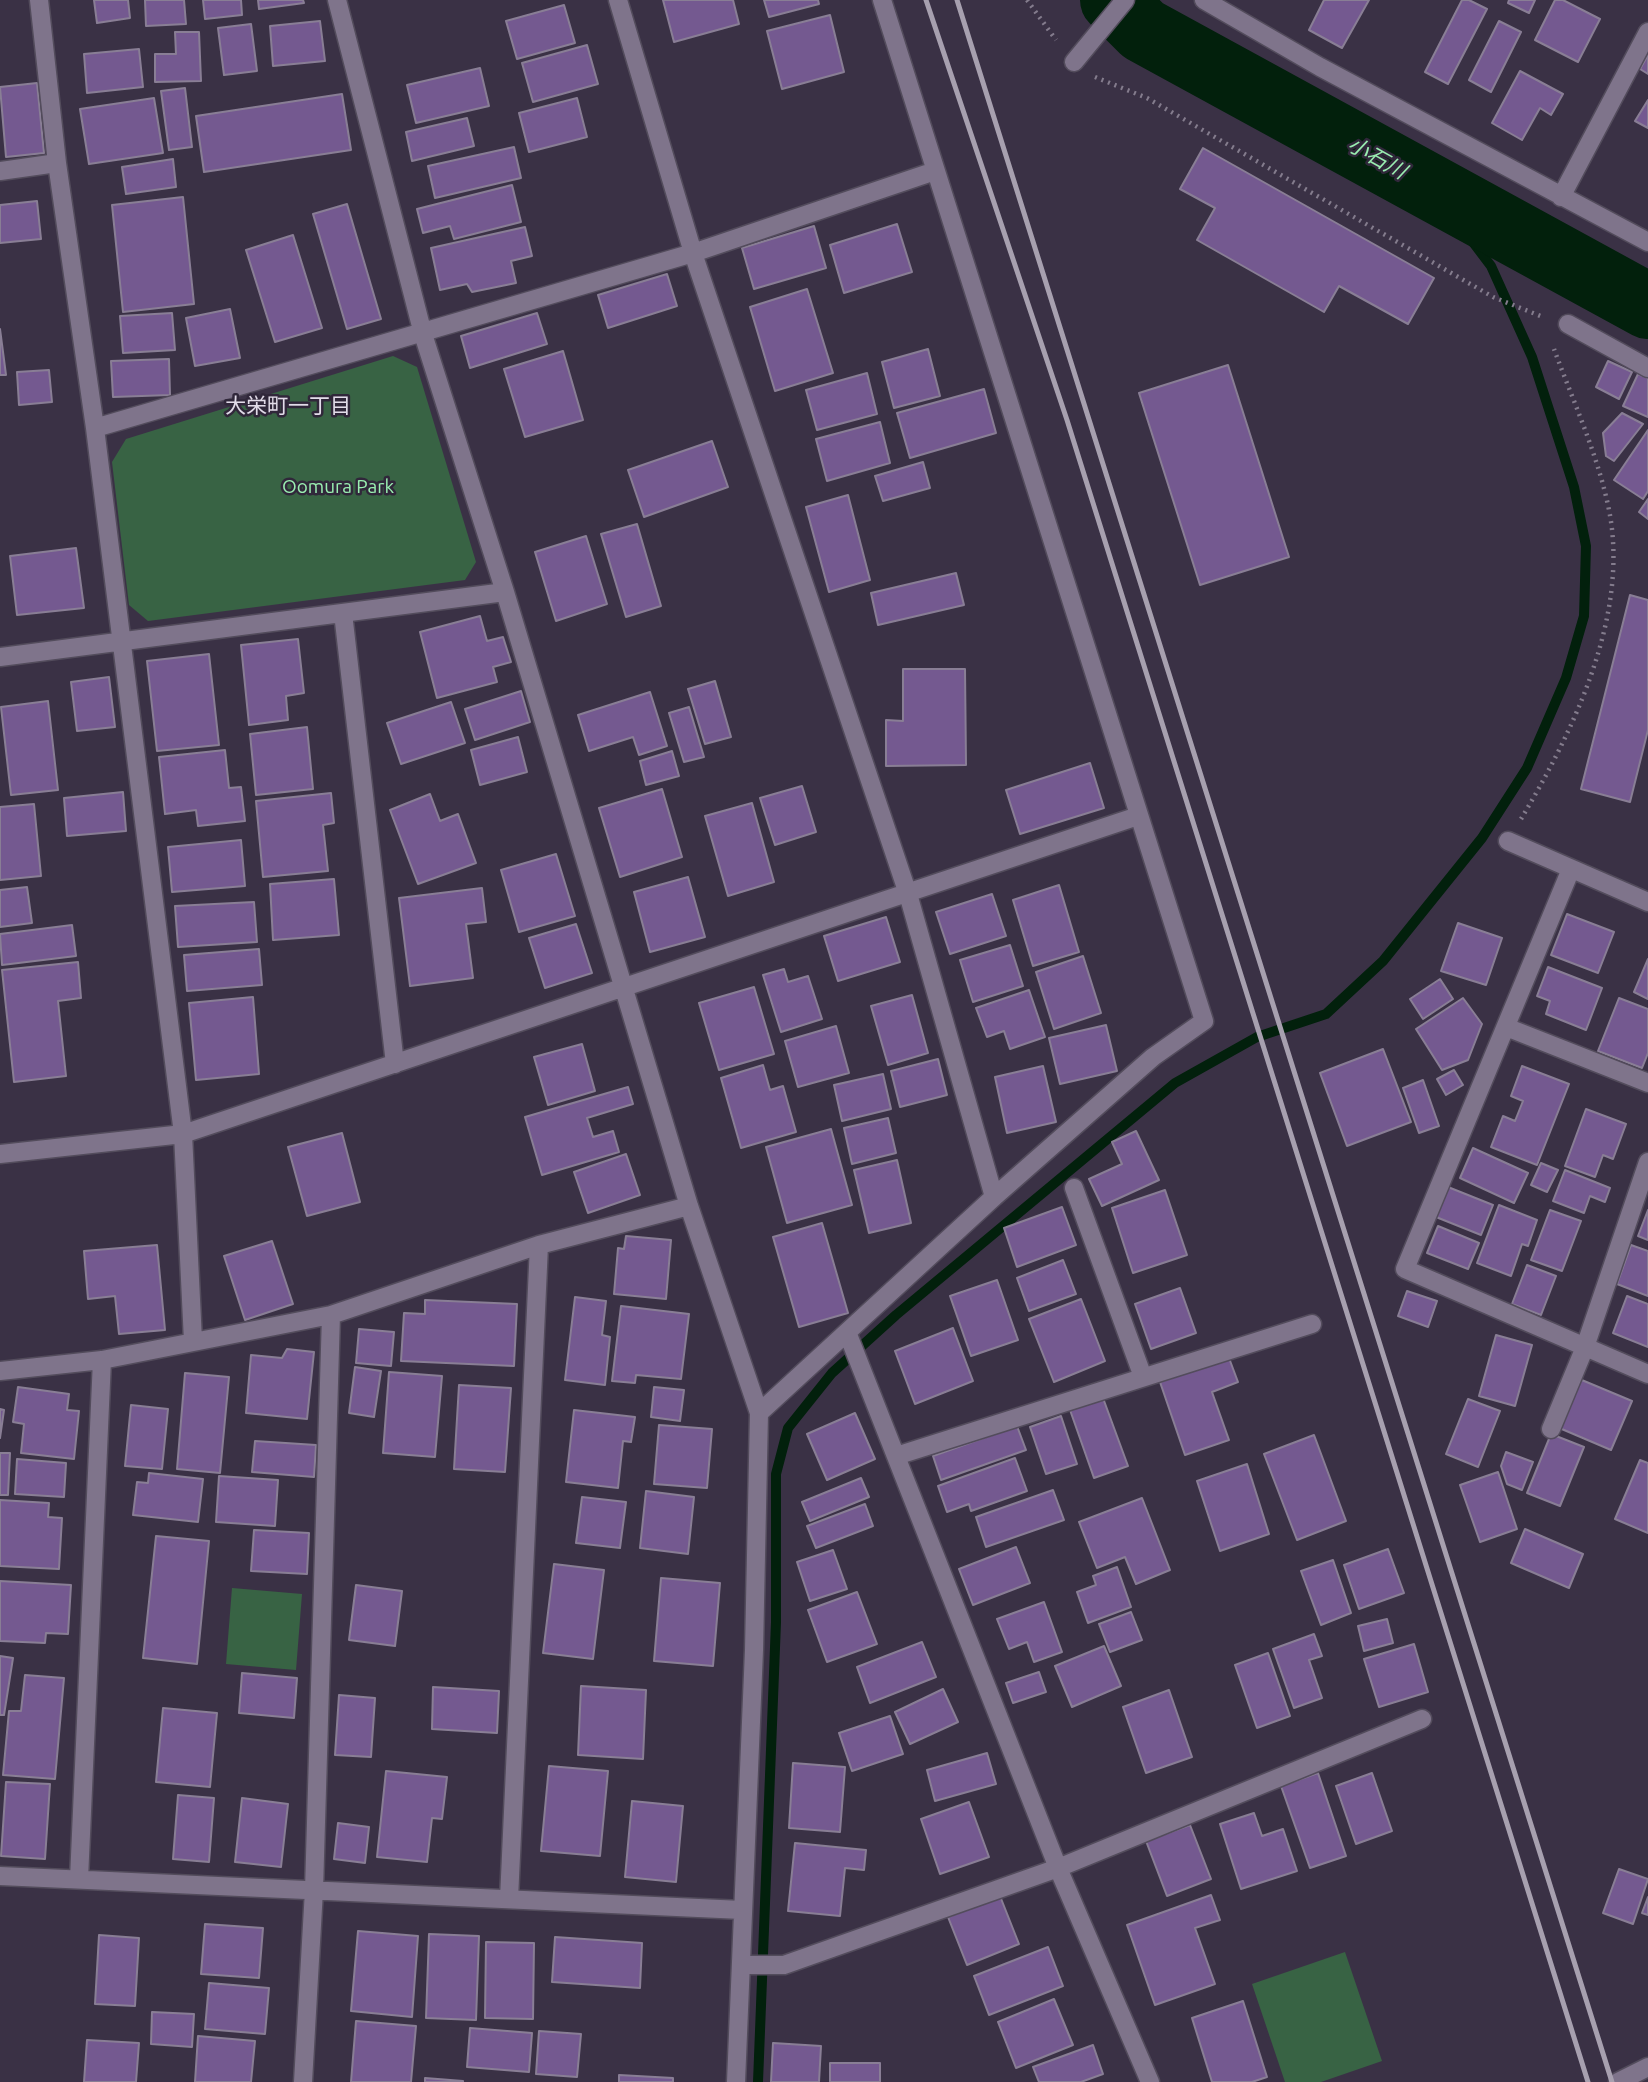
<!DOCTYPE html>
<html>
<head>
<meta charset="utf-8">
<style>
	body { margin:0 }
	canvas { display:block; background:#3a3145 }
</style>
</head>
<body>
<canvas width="1648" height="2082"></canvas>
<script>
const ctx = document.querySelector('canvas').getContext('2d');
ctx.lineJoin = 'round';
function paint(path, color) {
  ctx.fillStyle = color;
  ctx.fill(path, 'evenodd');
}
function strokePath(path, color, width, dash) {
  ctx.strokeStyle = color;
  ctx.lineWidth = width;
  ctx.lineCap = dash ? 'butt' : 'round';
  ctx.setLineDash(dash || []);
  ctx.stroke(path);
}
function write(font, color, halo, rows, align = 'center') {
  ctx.font = font + ' Ubuntu,"Noto Sans JP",sans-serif';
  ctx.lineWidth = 5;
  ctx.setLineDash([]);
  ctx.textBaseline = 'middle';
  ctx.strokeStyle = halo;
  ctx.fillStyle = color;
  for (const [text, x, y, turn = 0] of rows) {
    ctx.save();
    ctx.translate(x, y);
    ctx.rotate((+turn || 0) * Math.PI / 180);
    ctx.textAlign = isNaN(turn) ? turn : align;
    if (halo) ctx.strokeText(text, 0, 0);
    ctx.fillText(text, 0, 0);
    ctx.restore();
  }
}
paint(new Path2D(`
	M393,356l24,11 59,195 -11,18 -317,41 -19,-16 -17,-143 14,-23z
	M232,1588l70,6 -6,76 -70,-6z
	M1345,1952l37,109 -61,21h-36l-33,-98z`), '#386344');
strokePath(new Path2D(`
	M758,2082l18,-460v-148l12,-46 44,-55 64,-58 279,-232 82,-46 69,-23 57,-53 99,-123 45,-70 39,-90 18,-62 2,-70 -12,-59 -42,-130 -41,-91 -56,-74`), '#02200c', 10);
strokePath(new Path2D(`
	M1113,0l30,30 505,276`), '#02200c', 66);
const building = new Path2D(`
	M94,0h34l2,18 -33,5z
	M145,0h39l2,24 -40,2z
	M203,0h38l1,15 -37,4z
	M258,0h45l1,3 -45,6z
	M663,0h70l6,24 -65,18z
	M764,0h54l1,4 -50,13z
	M1324,0h45l-27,48 -33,-18z
	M1462,0h7l18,9 -39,75 -23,-12z
	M1509,0h26l-6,13 -21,-10z
	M1555,0h8l37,19 -22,43 -43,-22z
	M564,5l11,38 -58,16 -11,-38z
	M830,15l14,57 -62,17 -15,-58z
	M320,21l5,40 -52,5 -3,-40z
	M1499,21l22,11 -30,60 -22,-12z
	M251,24l6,47 -33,4 -6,-47z
	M175,32h24l2,49 -46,1v-28h21z
	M587,45l11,39 -65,18 -11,-39z
	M139,49l4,38 -56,6 -3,-39z
	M1648,55v19l-8,-5z
	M480,68l9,38 -73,17 -9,-38z
	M1520,71l43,23 -12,21 -11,-7 -18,32 -30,-17z
	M37,83l7,70 -38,4 -6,-70z
	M185,88l7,59 -23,3 -8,-59z
	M342,94l9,56 -147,22 -8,-56z
	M154,98l9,55 -74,11 -9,-55z
	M577,98l10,39 -58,15 -10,-39z
	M1648,100v28l-13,-7z
	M467,118l7,28 -62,15 -6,-29z
	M514,147l7,31 -86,20 -7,-32z
	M1203,148l231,130 -26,46 -69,-38 -15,26 -127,-72 18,-32 -35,-19z
	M173,159l3,28 -50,7 -4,-27z
	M512,185l9,37 -67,17 -4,-13 -27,7 -6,-24z
	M183,197l11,107 -71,8 -11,-107z
	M37,201l4,38 -41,4v-38z
	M347,204l34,115 -34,10 -34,-115z
	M897,224l15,48 -68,21 -14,-48z
	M814,226l12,42 -72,21 -12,-41z
	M525,227l7,29 -21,5 5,22 -44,9 -5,-8 -27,6 -9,-42z
	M293,235l29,93 -47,14 -29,-92z
	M667,274l10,32 -69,22 -10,-33z
	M807,289l26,84 -58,18 -25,-84z
	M230,309l10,49 -45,8 -9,-48z
	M172,313l3,37 -52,3 -3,-37z
	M537,313l10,31 -77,24 -9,-32z
	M0,329l6,46h-6z
	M928,349l12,47 -46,12 -12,-46z
	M563,351l20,69 -58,17 -21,-68z
	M169,359l1,36 -57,2 -2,-36z
	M1608,361l24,11 -13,27 -23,-12z
	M1228,365l61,192 -89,28 -61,-192z
	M49,370l3,32 -33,3 -2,-33z
	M867,373l10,41 -60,16 -11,-40z
	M1638,374l10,4v39l-25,-11z
	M984,389l12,44 -86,25 -13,-45z
	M1622,413l21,11 -29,37 -8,-5 -3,-23z
	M880,422l10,41 -63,18 -11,-42z
	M1648,430v61l-5,8 -29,-19z
	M712,441l16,46 -84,30 -16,-47z
	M923,462l7,26 -47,13 -8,-25z
	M848,495l22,85 -41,12 -23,-85z
	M1648,499v20l-9,-7z
	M637,524l24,82 -35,11 -25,-83z
	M586,536l21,68 -51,17 -21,-69z
	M76,548l8,60 -67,7 -7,-59z
	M956,573l8,32 -86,20 -7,-32z
	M1630,595l18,5v130l-18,72 -49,-13z
	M480,616l7,25 16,-4 8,25 -18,5 4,15 -60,16 -17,-66z
	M298,639l6,54 -18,3 2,24 -39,5 -8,-80z
	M209,654l10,91 -62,6 -10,-90z
	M903,669h62l1,96 -80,1v-46l17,1z
	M109,677l6,50 -38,4 -6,-49z
	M715,681l16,56 -26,7 -17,-55z
	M521,691l9,31 -55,18 -10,-31z
	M650,692l17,54 -28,9 -6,-18 -44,14 -11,-36z
	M48,701l10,89 -47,5 -10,-88z
	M451,702l14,41 -64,21 -14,-41z
	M689,707l15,50 -20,5 -15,-49z
	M307,727l6,62 -57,6 -6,-61z
	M518,737l9,35 -47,13 -9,-35z
	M225,750l4,38 12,-1 4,34 -47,5 -2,-16 -31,4 -6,-57z
	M672,751l7,25 -33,9 -6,-24z
	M1090,763l14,45 -84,26 -14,-44z
	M802,786l14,46 -41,13 -15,-47z
	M662,789l20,68 -62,20 -21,-69z
	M123,792l3,39 -59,5 -3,-38z
	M331,793l3,30 -11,2 5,46 -65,6 -7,-76z
	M430,794l10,27 18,-7 18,49 -58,21 -28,-74z
	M752,803l22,79 -46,14 -23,-80z
	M34,804l7,72 -41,4v-73z
	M241,840l4,46 -73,6 -4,-45z
	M556,854l19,62 -56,16 -18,-62z
	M688,877l17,60 -55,15 -16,-60z
	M334,879l5,56 -66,5 -3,-56z
	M1059,885l20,67 -46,14 -20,-66z
	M27,887l5,36 -32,4v-37z
	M482,888l4,34 -20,2 7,54 -63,8 -11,-88z
	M992,894l14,42 -56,18 -14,-42z
	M254,902l3,40 -79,5 -3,-41z
	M1567,914l47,18 -16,41 -47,-18z
	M886,917l14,45 -62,19 -14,-45z
	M1458,923l44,15 -16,47 -45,-14z
	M576,924l16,49 -47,15 -16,-50z
	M72,925l4,31 -74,9 -2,-31z
	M1010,945l13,41 -50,16 -13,-42z
	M259,949l3,36 -75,6 -3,-36z
	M1083,956l18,57 -47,16 -18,-57z
	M1648,959v40l-14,-7z
	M78,962l3,36 -23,3 8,75 -52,6 -12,-112z
	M1548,967l54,21 -16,42 -40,-16 4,-13 -13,-5z
	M784,969l4,13 20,-6 14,43 -41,13 -18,-57z
	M1440,979l13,20 -30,20 -13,-20z
	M754,987l20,67 -55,16 -20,-67z
	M1029,990l16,47 -35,12 -6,-18 -17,6 -11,-29z
	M912,995l16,58 -40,12 -17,-59z
	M253,997l6,77 -63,6 -7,-77z
	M1463,998l19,26 -14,36 -26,10 -26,-41z
	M1619,998l29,11v44l-6,15 -44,-17z
	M1106,1025l11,46 -57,13 -11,-46z
	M836,1026l13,47 -51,14 -13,-46z
	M582,1044l13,47 -47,14 -14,-48z
	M1383,1049l28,73 -64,24 -27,-73z
	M938,1059l9,36 -47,12 -9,-36z
	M763,1065l7,25 13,-4 13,46 -55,16 -20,-70z
	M1043,1066l13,56 -49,11 -12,-56z
	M1522,1066l47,18 -32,81 -46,-18 12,-31 12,5 8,-20 -12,-5z
	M1454,1070l9,15 -17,10 -9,-16z
	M883,1074l8,35 -49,12 -8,-36z
	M1423,1080l16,46 -20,7 -16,-45z
	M628,1087l5,17 -46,14 6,19 20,-6 6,21 -77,23 -17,-58z
	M1586,1109l40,15 -13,35 -10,-4 -8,22 -30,-11z
	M888,1118l8,35 -44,11 -8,-36z
	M831,1129l21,76 -65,18 -21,-76z
	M1136,1131l23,49 -57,26 -13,-27 33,-15 -10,-22z
	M342,1133l18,69 -53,14 -19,-69z
	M1473,1148l55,25 -14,30 -54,-25z
	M626,1154l14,41 -52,18 -14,-41z
	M897,1160l14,63 -42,10 -15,-63z
	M1541,1163l17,7 -11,22 -16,-7z
	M1565,1170l45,18 -5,14 -15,-6 -6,17 -31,-12z
	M1448,1187l45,18 -12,30 -45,-18z
	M1165,1190l22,65 -54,18 -21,-65z
	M1499,1205l38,15 -9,26 -6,-2 -11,32 -34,-13z
	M1062,1207l14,38 -59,22 -13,-39z
	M1550,1210l31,11 -19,50 -31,-11z
	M1648,1210v30l-10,-4z
	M822,1223l26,90 -49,14 -26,-90z
	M1438,1226l41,17 -11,26 -41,-16z
	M626,1236l45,4 -5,59 -52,-5 4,-46 6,1z
	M272,1241l21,63 -48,16 -21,-64z
	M157,1245l8,85 -46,4 -4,-38 -27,3 -4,-48z
	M1631,1245l17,6v45l-31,-12z
	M1063,1260l13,34 -47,17 -12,-33z
	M1527,1265l29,11 -15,39 -29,-11z
	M997,1280l21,60 -47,16 -21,-60z
	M1180,1288l16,45 -45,16 -16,-45z
	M1407,1291l30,10 -9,26 -30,-11z
	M1627,1296l21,8v43l-35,-14z
	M575,1297l31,4 -4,34 8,2 -5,48 -40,-5z
	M1081,1299l24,62 -51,21 -25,-63z
	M425,1300l92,4 -3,62 -113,-5 3,-48 21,1z
	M621,1306l68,8 -8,65 -45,-4 -1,8 -23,-2z
	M953,1328l20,53 -58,23 -20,-53z
	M359,1329l35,3 -3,34 -35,-3z
	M1496,1335l36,10 -17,61 -36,-10z
	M287,1349l27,3 -7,67 -61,-6 5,-58 31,3z
	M1229,1358l9,24 -26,10 17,48 -44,15 -25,-73z
	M355,1367l26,4 -7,46 -25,-4z
	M389,1372l53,4 -7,81 -52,-4z
	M185,1373l44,4 -9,96 -43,-4z
	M1577,1378l55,23 -21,49 -54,-23z
	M459,1385l52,3 -6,84 -51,-3z
	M18,1387l51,7 -2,16 12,1 -5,48 -53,-6 3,-29 -11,-2z
	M654,1387l30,3 -4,31 -29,-4z
	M1103,1398l25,68 -34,12 -24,-68z
	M1468,1399l32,12 -22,56 -32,-13z
	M131,1405l37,4 -6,60 -37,-3z
	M0,1409l4,1 -4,28z
	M574,1410l61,7 -4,25 -8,-1 -5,47 -52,-6z
	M855,1413l20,46 -48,21 -20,-46z
	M1061,1416l16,48 -31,10 -16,-47z
	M659,1425l53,4 -5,59 -53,-4z
	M1017,1426l9,24 -85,30 -8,-24z
	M1551,1434l33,13 -24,59 -33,-13z
	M1314,1435l32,86 -49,19 -33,-86z
	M255,1441l61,4 -2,32 -62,-5z
	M1506,1452l27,10 -11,28 -15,-6 -6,-18z
	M0,1453h10l-2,42h-8z
	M1015,1458l12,33 -56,20 -2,-7 -22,8 -9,-26z
	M17,1459l49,4 -2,34 -49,-3z
	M1640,1460l8,3v70l-33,-14z
	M1247,1464l22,70 -49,17 -23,-70z
	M1498,1472l19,57 -37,13 -20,-57z
	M149,1473l54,6 -5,43 -65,-7 4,-33 11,1z
	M219,1476l59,4 -3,46 -59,-4z
	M861,1478l8,19 -59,24 -8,-19z
	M1053,1490l11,30 -78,27 -10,-30z
	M646,1491l48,6 -6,57 -48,-6z
	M582,1497l44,5 -6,46 -44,-5z
	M1142,1498l28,72 -34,14 -11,-27 -28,11 -18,-46z
	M0,1500l49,3 -1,14 14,1 -3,51 -59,-3z
	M865,1504l8,22 -57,22 -9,-22z
	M1525,1529l58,25 -14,34 -58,-25z
	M254,1530l55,3 -2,41 -56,-3z
	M156,1536l53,5 -12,123 -54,-6z
	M1016,1547l14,36 -57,22 -14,-36z
	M1388,1549l16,44 -45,16 -15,-44z
	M833,1550l14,39 -37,12 -13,-39z
	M1333,1560l18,53 -30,12 -20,-54z
	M554,1564l50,6 -11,89 -50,-6z
	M1117,1567l14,40 -43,16 -11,-31 19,-7 -3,-9z
	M661,1578l59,5 -7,83 -59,-5z
	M0,1581l71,4 -3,49 -22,-1 -1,10 -45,-2z
	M356,1585l46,6 -7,55 -46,-6z
	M857,1592l20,52 -50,18 -19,-52z
	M1044,1602l18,50 -28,10 -7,-20 -18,7 -12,-30z
	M1131,1612l11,28 -32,12 -11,-28z
	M1387,1619l6,24 -29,8 -6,-25z
	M1314,1634l8,22 -13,4 13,38 -28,10 -21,-59z
	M922,1642l14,35 -66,26 -13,-36z
	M1414,1644l14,48 -49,15 -15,-48z
	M1104,1646l17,40 -49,21 -17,-41z
	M1268,1653l22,63 -33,12 -22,-63z
	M0,1656l13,2 -9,57h-4z
	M1039,1672l7,20 -33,11 -7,-20z
	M242,1673l55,5 -3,40 -55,-5z
	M25,1675l39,3 -9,101 -52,-4 6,-64h12z
	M581,1686l65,4 -3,69 -65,-4z
	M433,1687l66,4 -2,42 -65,-4z
	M943,1689l15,33 -48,22 -15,-32z
	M1169,1690l23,67 -46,16 -23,-66z
	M339,1695l36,3 -4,59 -36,-2z
	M163,1708l54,5 -7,74 -54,-5z
	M890,1716l13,38 -51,17 -13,-38z
	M987,1753l9,31 -61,17 -8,-31z
	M793,1763l52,4 -5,65 -51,-4z
	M549,1766l59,5 -8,85 -59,-5z
	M386,1771l61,6 -5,42 -10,-1 -5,44 -50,-5z
	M1318,1773l28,83 -36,12 -29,-82z
	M1372,1773l20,58 -36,13 -20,-58z
	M6,1782l44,2 -5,75 -44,-3z
	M178,1795l36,3 -5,64 -36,-3z
	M242,1798l46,6 -7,63 -46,-5z
	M632,1801l51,5 -7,76 -51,-5z
	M969,1802l20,55 -49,17 -19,-55z
	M1254,1813l8,23 21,-7 14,42 -56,18 -21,-65z
	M338,1823l31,4 -4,36 -31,-4z
	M1190,1825l21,54 -44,17 -21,-55z
	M795,1843l71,7 -2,20 -19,-2 -5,48 -52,-5z
	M1619,1869l29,10 -15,45 -30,-11z
	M1211,1895l9,25 -25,8 20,56 -60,21 -28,-80z
	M1000,1896l19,48 -52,21 -19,-48z
	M1648,1897v18l-6,-2z
	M205,1924l58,4 -4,50 -58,-4z
	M358,1931l60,5 -6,81 -61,-6z
	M429,1934l50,2 -3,84 -50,-2z
	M99,1935l40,3 -4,68 -40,-2z
	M555,1937l87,6 -2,45 -88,-6z
	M486,1942l48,1 -1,76 -48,-1z
	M1048,1947l15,39 -74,29 -15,-39z
	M209,1983l60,5 -4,46 -60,-5z
	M1054,1999l19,46 -57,23 -18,-46z
	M1243,2001l24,76 -15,5h-40l-20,-64z
	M152,2012l42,2 -2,33 -41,-3z
	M356,2021l60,5 -5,56h-60z
	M470,2028l62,5 -3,39 -62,-5z
	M539,2031l42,3 -4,43 -41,-3z
	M198,2036l57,5 -4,41h-56z
	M87,2040l52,3 -3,39h-52z
	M773,2043l48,3 -2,36h-48z
	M1093,2045l10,29 -22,8h-42l-6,-15z
	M830,2063h50v19h-50z
	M619,2075l54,3v4h-54z
	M425,2078l38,3v1h-38z`);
paint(building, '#745990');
strokePath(building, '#897e95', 2);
const service = new Path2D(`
	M1074,62l51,-62`);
const minor = new Path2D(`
	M337,0l86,334 82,258 184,614 70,207 -5,237 -18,432
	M618,0l75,253 215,641 86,303 -235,216
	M882,0l322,1021 -51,36 -159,140
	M1204,0l116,67 328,175
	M57,163l38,265 88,706 10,207
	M0,171l57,-8 -18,-163
	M1561,197l87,-165
	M1568,324l80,44
	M95,428l598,-175 242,-82
	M343,613l52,451
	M0,657l505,-65
	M1508,841l140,61
	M1571,869l-166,400 243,105
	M1506,1027l142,56
	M0,1154l183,-20 955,-318
	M1074,1188l69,189
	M847,1332l211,536 92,214
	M0,1371l102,-11 229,-45 208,-70 150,-39
	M1551,1429l34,-82 63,-185
	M896,1456l416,-132
	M0,1876l742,34
	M79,1879l23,-519
	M509,1899l30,-654
	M741,1965h43l274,-97 364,-149
	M303,2082l11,-192 17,-575`);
const tertiary = new Path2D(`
	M1618,2082l30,-15`);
strokePath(service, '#534c5c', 21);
strokePath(minor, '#534c5c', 21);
strokePath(tertiary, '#534c5c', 21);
strokePath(new Path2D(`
	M1027,0l29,40
	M1095,77l52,21 346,199 50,20
	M1521,819c52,-87 109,-204 88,-309 -11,-55 -36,-109 -55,-161`), '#847c8d', 4.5, [2, 5]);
strokePath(service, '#7f748b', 18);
strokePath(minor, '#7f748b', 18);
strokePath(tertiary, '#7f748b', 18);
strokePath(new Path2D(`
	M926,0l141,420 521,1662
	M957,0l655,2082`), '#a7a0af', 5);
write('19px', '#9aefb1', '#30273a', [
	["Oomura Park",338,487]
]);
write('italic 21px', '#9aeeb1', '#30273a', [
	["小石川",1377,158,29]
]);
write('21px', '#e2dce9', '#30273a', [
	["大栄町一丁目",288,406]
]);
</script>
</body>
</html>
